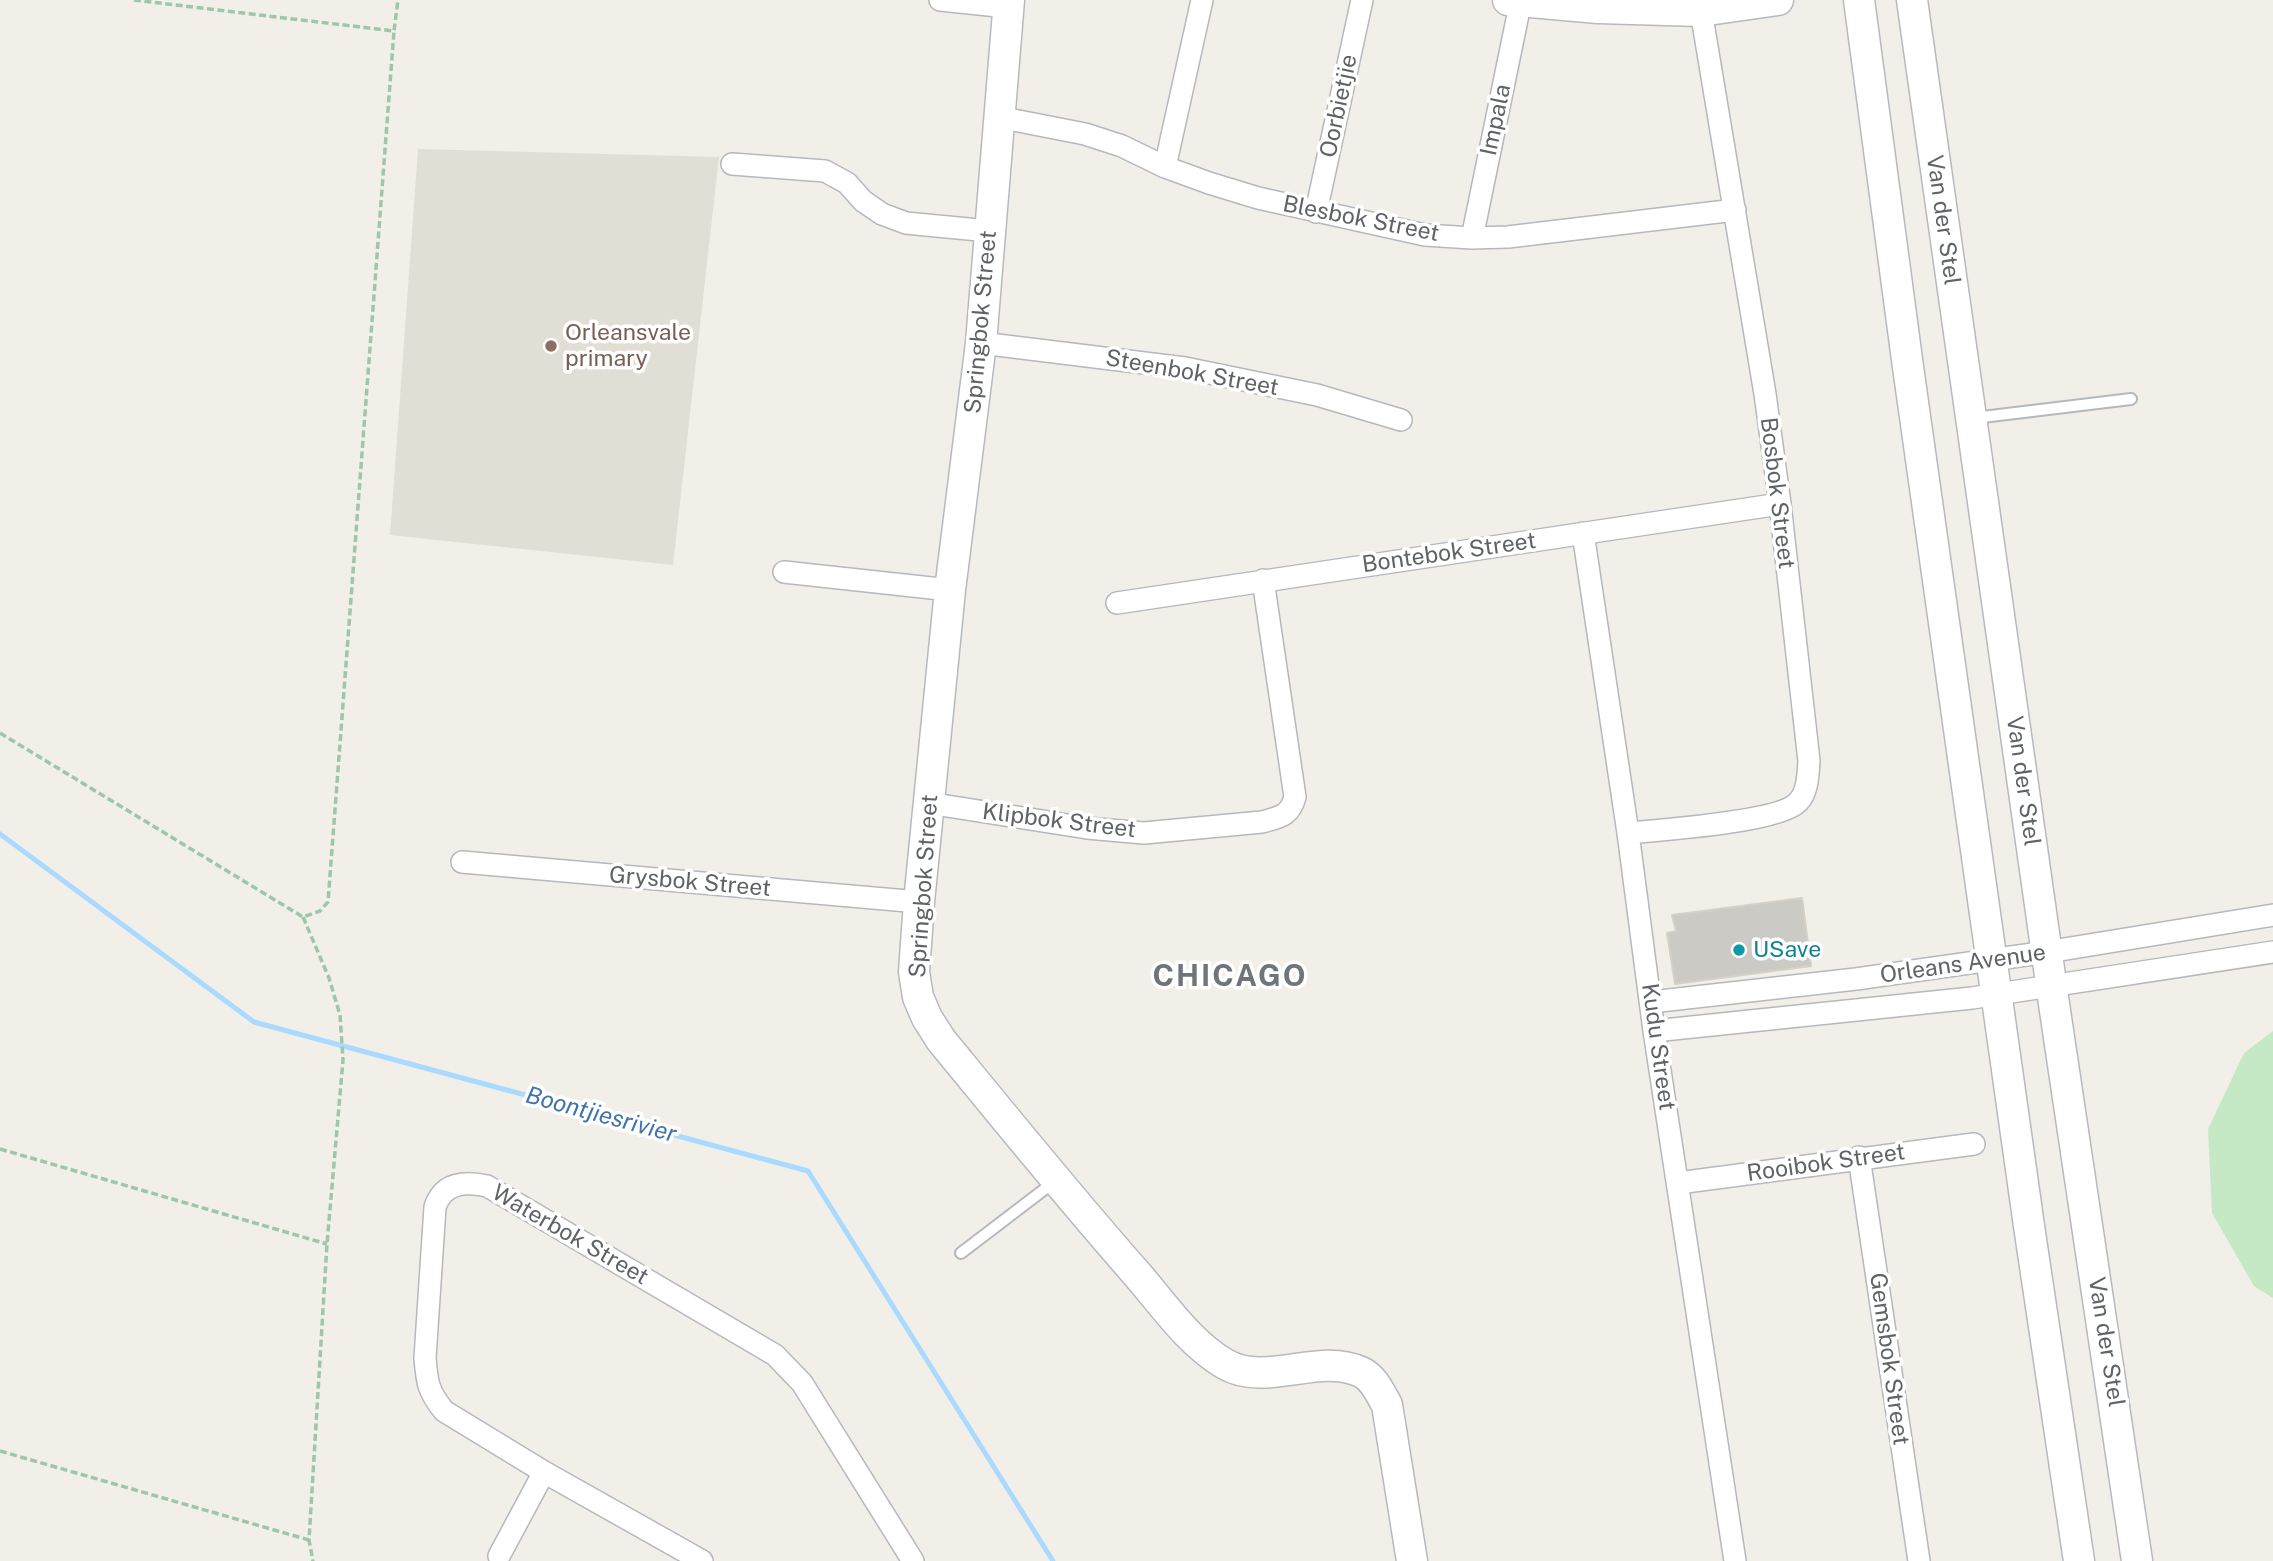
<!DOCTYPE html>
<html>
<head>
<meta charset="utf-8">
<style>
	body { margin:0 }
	canvas { display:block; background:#f1efe8 }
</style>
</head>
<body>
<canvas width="2273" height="1561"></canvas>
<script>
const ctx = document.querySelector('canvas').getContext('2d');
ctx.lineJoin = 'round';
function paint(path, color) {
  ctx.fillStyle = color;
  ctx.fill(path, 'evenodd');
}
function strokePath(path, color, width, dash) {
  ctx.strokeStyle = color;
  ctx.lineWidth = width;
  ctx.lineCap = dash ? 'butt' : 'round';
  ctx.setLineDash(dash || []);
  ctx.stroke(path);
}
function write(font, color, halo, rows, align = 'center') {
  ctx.font = font + ' "Public Sans",sans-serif';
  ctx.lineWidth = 7;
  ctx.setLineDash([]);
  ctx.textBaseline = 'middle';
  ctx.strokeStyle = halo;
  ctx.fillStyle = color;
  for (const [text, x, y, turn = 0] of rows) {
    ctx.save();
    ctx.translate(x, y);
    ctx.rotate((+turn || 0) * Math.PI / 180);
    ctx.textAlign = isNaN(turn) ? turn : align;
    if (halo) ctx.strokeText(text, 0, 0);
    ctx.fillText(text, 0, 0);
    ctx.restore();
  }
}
paint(new Path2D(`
	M418,149l301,8 -46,408 -283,-30z`), '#e1ded6');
paint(new Path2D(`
	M2273,1031v267l-19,-12 -42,-73 -4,-84 36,-76z`), '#c5e8c5');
strokePath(new Path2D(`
	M0,834l254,188 554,149 245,390`), '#aadaff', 5);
const building = new Path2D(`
	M1802,898l9,68 -136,18 -8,-51 9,-2 -4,-16z`);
paint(building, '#cccac5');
strokePath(building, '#d6d1c6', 2);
const lane = new Path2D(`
	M1974,418l157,-19
	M961,1253l93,-71`);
const street = new Path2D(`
	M940,0l68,7
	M998,117l87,17 37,12 43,21 44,16 49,15 167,37 47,3 36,-1 227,-27
	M732,164l93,7 22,12 16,18 19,13 24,9 83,8
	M1165,167l37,-167
	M1316,212l46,-212
	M1472,238l49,-238
	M981,343l204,25 132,27 84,25
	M1583,533l45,300 26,198 81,530
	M784,572l166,18
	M1117,603l663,-99
	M928,803l159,25 57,5 118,-11c18,-5 28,-6 33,-25l-32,-217
	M1628,833c32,-3 152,-11 170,-31 10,-10 10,-28 11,-41l-29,-257 -15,-110 -64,-383
	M462,862l457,40
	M1651,1002l205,-23 191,-27 226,-37
	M1654,1031l318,-33 301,-46
	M1859,1157l60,404
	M1678,1183l296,-39
	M499,1556l45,-84
	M702,1561l-158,-89 -100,-61c-16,-20 -17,-28 -19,-53l10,-151c8,-24 29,-26 52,-21l288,169 27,28 111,178`);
const secondary = new Path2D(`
	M1009,0l-28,343 -31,247 -31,312 -5,70 4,25 9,21 14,22c64,78 128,157 195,233 27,31 53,70 89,91 42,24 93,-12 136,8 13,6 19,21 26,33l25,156
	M1508,0l90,8 103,3 77,-11
	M1859,0l49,367 121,859 50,335
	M1912,0l142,1004 83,557`);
strokePath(lane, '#b5b8bc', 14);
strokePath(street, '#b5b8bc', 24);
strokePath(secondary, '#b6babf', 33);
strokePath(new Path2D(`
	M134,0l260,31 4,-31
	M0,733l303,184 17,-6 8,-9 66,-871
	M303,917l26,61 11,37 3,45 -16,184 -18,296 4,21
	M0,1149l327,95
	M0,1451l309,89`), '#9cc7a9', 3.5, [7, 3.5]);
strokePath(lane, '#fff', 10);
strokePath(street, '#fff', 21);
strokePath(secondary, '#fff', 30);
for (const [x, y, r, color] of [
	[551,346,7,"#8d6e63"],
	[1739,950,7,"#0f9aa8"]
]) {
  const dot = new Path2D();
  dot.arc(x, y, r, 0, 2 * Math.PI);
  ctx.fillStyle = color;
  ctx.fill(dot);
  strokePath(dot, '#fff', 2.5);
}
write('23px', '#5f6368', '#fff', [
	["Oorbietjie",1339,106,-78],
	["Impala",1496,120,-78],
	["Blesbok Street",1361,219,11],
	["Van der Stel",1943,220,82],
	["Springbok Street",981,322,-85],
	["Steenbok Street",1192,373,10],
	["Bosbok Street",1777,493,83],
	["Bontebok Street",1449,553,-8],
	["Van der Stel",2023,781,82],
	["Klipbok Street",1059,821,7],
	["Grysbok Street",690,882,5],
	["Springbok Street",924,886,-86],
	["Orleans Avenue",1963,964,-8],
	["Kudu Street",1658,1047,82],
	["Rooibok Street",1826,1163,-8],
	["Waterbok Street",570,1235,30],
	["Van der Stel",2106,1342,81],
	["Gemsbok Street",1889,1359,82]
]);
write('23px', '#785e54', '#fff', [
	["Orleansvale",565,333],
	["primary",565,359]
], 'left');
write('23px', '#0d838f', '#fff', [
	["USave",1753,950]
], 'left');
write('italic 24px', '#4174aa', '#fff', [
	["Boontjiesrivier",601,1115,15]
]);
ctx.letterSpacing = '2px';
write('bold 30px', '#70757a', '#fff', [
	["CHICAGO",1230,977]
]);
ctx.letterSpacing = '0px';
</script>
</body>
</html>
